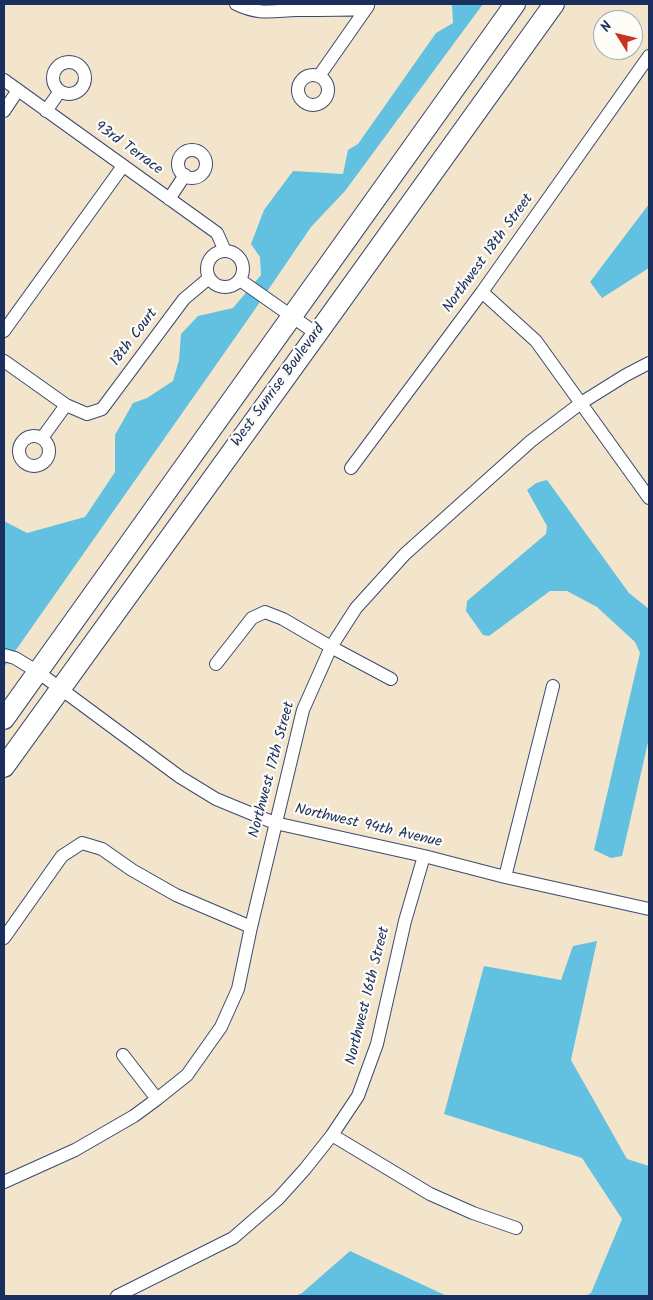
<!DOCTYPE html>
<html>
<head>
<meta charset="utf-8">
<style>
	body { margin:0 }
	#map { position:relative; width:653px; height:1300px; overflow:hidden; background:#f3e5cc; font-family:Kalam,sans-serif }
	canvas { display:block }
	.frame { position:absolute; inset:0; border:5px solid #1b2f5e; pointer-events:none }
	.north { position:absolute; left:593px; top:10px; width:50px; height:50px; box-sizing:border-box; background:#fdfcf7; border:1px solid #a3aaba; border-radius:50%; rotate:306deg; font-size:14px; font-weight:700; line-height:20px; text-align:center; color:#1b2f5e }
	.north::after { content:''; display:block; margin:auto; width:18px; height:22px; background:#c8321e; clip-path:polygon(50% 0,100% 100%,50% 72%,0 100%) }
</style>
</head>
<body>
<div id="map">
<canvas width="653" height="1300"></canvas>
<div class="frame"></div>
<div class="north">N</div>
</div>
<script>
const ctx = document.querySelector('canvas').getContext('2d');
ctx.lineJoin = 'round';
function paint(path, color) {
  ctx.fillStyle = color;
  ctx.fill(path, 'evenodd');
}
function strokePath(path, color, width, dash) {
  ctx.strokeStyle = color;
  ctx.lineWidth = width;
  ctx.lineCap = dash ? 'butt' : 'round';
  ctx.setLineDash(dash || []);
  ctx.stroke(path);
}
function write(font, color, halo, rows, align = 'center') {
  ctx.font = font + ' Kalam,sans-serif';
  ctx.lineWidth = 4.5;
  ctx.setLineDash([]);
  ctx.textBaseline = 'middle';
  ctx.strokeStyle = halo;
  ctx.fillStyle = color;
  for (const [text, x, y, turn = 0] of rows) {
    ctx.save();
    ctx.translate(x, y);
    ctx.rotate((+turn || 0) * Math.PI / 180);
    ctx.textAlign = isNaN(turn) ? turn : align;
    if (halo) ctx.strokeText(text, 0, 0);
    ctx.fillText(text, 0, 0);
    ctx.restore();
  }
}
paint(new Path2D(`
	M452,4h31l-138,187 -34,36 -60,88 -247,352v-146l23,12 58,-16 30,-45v-37l18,-32 14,-5 26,-17 6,-21 2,-26 17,-18 35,-8 28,-33 -1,-18 -9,-13 13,-34 29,-39 50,3 5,-24 10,-6 78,-111 17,-10z
	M649,204v64l-47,30 -12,-16z
	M547,480l82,113 20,16v129l-27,118 -11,2 -17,-8 46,-197 -5,-11 -38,-35 -30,-16h-17l-61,45 -6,-1 -17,-24 1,-10 79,-67 1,-8 -20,-36 9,-7z
	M597,941l-26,119 56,99 22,7v130h-64l6,-3 31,-74 -40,-61 -138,-44 40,-148 77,14 12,-34z
	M350,1251l97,45h-152l7,-3z`), '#62c1e0');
const minor = new Path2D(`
	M236,4c22,11 36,7 60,6 23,0 46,0 70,-1
	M53 78a16 16 0 1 1 32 0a16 16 0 1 1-32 0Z
	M298 90a15 15 0 1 1 30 0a15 15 0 1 1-30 0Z
	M319,76l49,-70
	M4,80l213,153 8,18
	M4,111l14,-21
	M46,111l14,-20
	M178 164a14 14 0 1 1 28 0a14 14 0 1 1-28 0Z
	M169,199l16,-24
	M207 269a18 18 0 1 1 36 0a18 18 0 1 1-36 0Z
	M240,280l77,54
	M482,292l54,49 113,157
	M4,331l119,-165
	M4,361l62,44 21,9 15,-5 82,-110 25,-21
	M19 451a15 15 0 1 1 30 0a15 15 0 1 1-30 0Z
	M42,438l24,-33
	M351,468l131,-176 167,-236
	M4,655l11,3 23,14 142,105 36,22 34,14 25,10 149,33 81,21 144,32
	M216,664l36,-46 13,-6 18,7 48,28 60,32
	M505,877l48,-191
	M4,938l58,-82 20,-13 20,6 30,21 44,25 75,32
	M123,1055l34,44
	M332,1135l98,59 43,19 43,15
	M4,1182l71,-32 59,-34 23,-17 30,-24 34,-48 17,-38 13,-62 52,-217 28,-63 25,-39 49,-54 126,-113 50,-38 45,-28 23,-12
	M117,1296l116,-58 45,-39 27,-30 27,-34 26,-39 19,-52 28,-123 19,-65`);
const trunk = new Path2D(`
	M4,719l511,-715
	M4,767l313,-433 237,-330`);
strokePath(minor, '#3b4a6e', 14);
strokePath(trunk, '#3b4a6e', 22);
strokePath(minor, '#fff', 12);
strokePath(trunk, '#fff', 20);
write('15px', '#1b2f5e', '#fdfcf7', [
	["93rd Terrace",128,149,36],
	["Northwest 18th Street",489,254,-54],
	["18th Court",135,338,-53],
	["West Sunrise Boulevard",279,386,-54],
	["Northwest 17th Street",273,770,-75],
	["Northwest 94th Avenue",368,827,13],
	["Northwest 16th Street",369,996,-76]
]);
</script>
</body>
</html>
